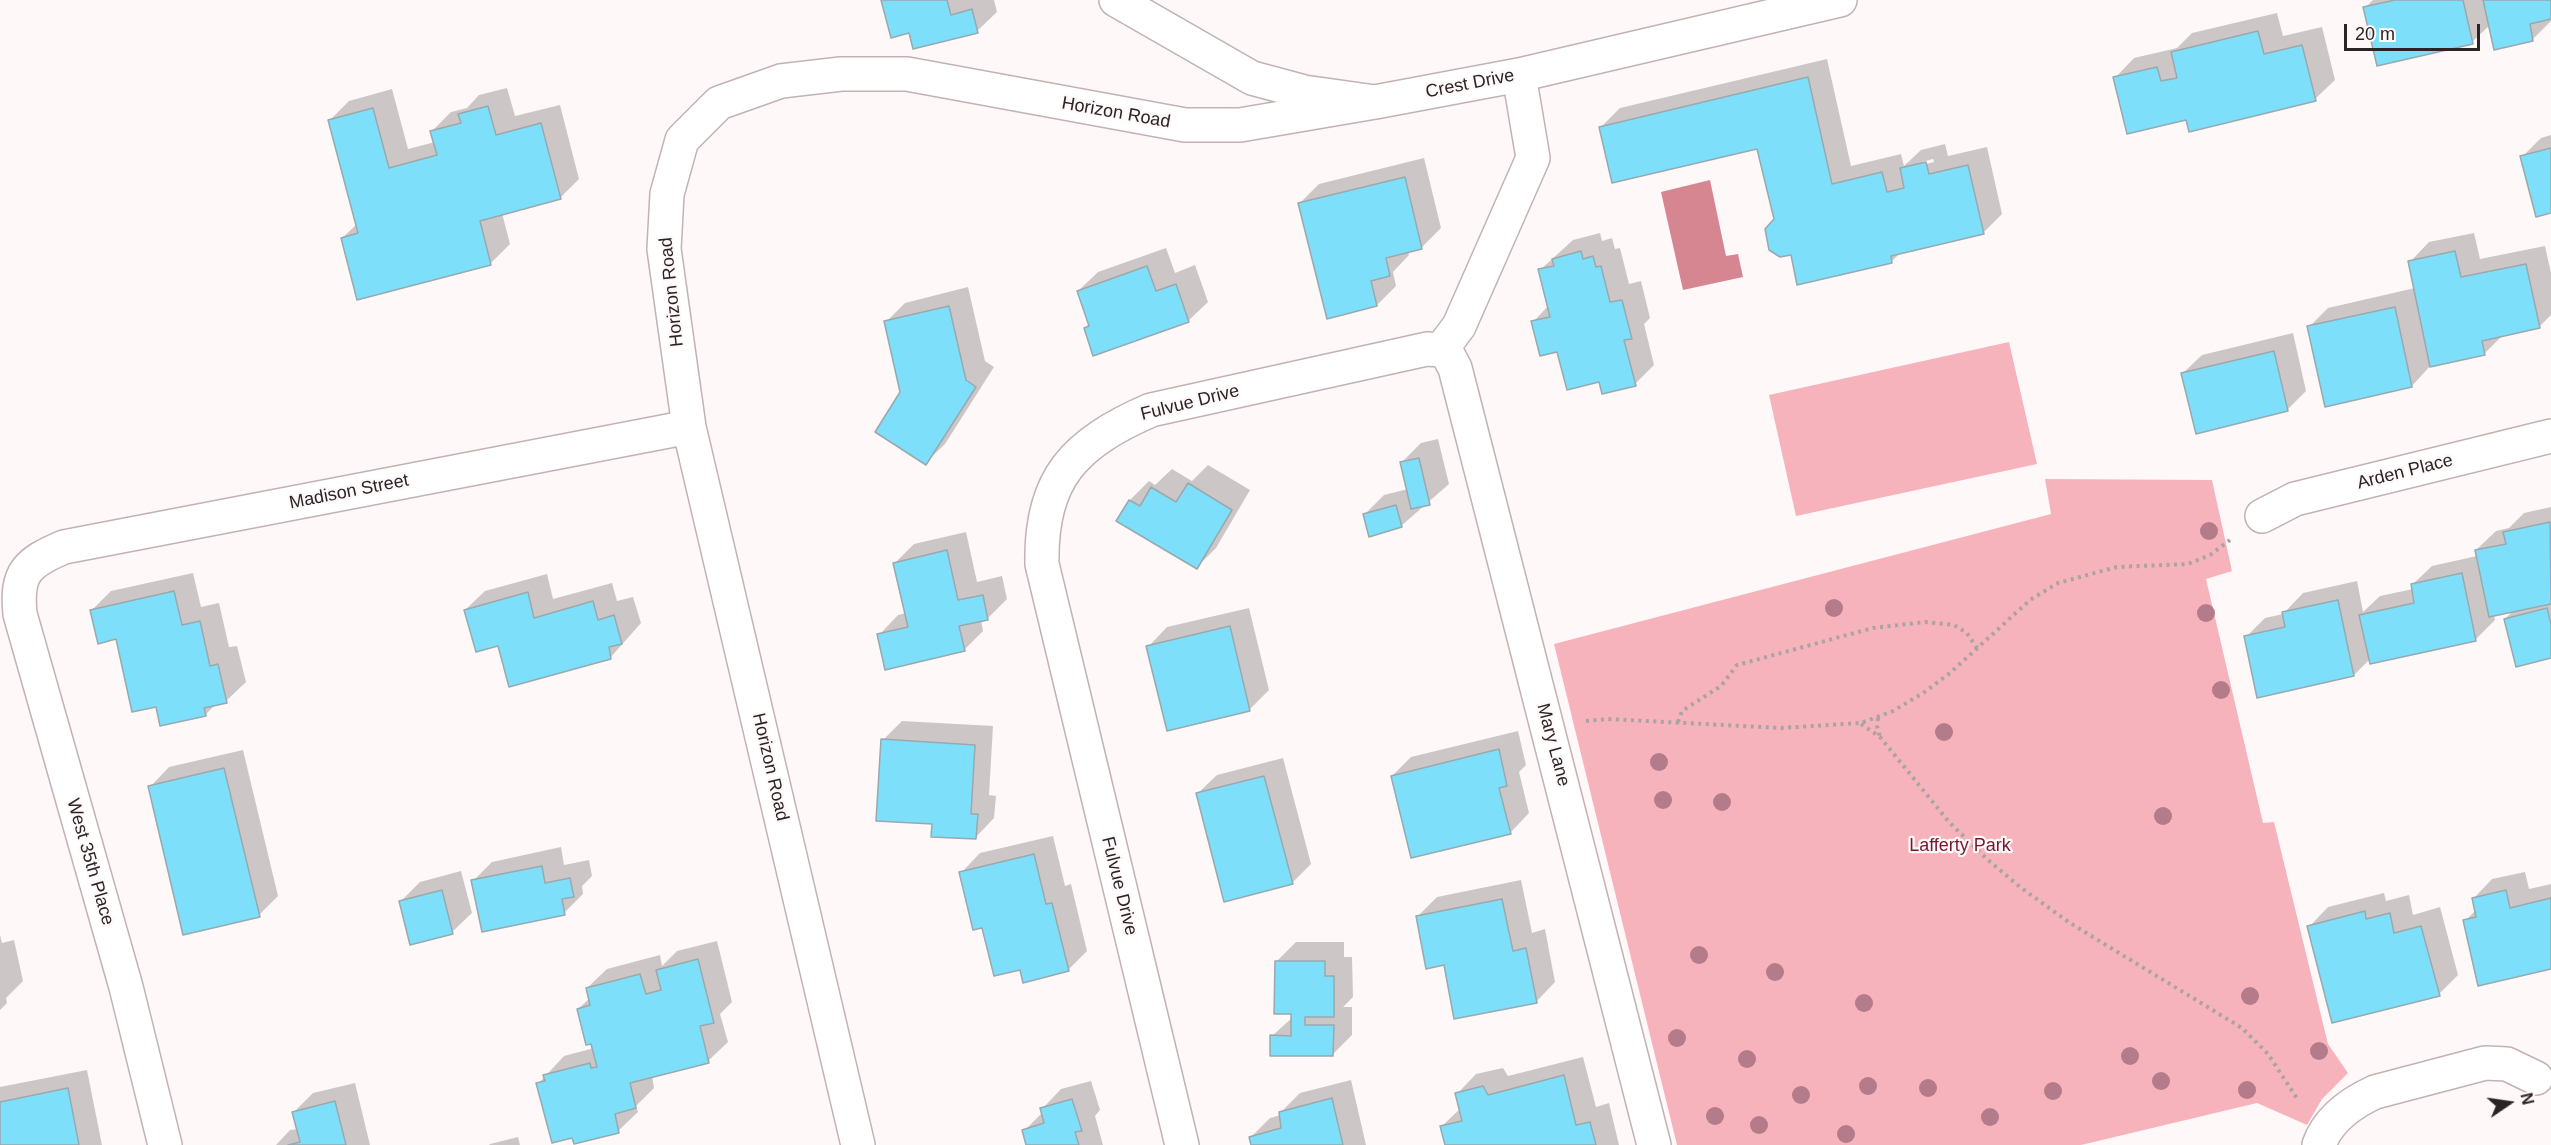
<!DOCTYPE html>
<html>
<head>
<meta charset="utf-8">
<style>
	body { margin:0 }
	#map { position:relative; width:2551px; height:1145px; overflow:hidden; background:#fff8f8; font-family:Arial,sans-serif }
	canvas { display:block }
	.north { position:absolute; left:2479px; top:1073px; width:60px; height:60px; -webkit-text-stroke:4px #fff8f8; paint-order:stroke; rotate:77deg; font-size:16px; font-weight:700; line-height:24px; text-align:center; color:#2a2424 }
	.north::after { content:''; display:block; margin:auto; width:21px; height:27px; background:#2a2424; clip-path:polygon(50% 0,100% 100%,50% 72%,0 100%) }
	.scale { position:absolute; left:2344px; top:24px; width:136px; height:27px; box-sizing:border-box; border:3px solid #2a2424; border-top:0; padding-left:8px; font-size:18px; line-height:21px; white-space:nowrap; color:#2a2424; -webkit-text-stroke:4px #fff8f8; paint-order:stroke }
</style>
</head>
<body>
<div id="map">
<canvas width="2551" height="1145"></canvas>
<div class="north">N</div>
<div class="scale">20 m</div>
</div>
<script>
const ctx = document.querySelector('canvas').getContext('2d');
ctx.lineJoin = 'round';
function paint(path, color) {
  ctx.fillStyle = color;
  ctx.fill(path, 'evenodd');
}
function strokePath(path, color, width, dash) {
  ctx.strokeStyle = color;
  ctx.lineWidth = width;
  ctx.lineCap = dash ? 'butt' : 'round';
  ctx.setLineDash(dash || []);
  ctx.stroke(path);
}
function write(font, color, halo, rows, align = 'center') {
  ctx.font = font + ' Arial,sans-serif';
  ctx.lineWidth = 4.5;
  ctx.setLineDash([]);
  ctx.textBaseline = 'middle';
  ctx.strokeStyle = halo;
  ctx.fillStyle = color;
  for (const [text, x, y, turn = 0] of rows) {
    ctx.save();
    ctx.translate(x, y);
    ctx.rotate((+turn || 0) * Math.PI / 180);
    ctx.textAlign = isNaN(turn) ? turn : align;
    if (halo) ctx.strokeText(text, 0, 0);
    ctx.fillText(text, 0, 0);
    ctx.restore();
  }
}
paint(new Path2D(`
	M2009,342l28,122 -241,52 -27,-121z
	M2045,479l167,1 20,91 -26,8 57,244 11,-1 54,222 20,29 -26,26 -15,26 -50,-22 -176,42h-404l-123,-501 497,-130z`), '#f7b3bb');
paint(new Path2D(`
	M1710,180l16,76 12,-2 5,23 -60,13 -22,-98z`), '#d58691');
paint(new Path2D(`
	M883,0h111l3,12 -20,19h-67z
	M2373,0h178v21l-19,19 -42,-15 -18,17 -107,-34z
	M2277,13l6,23 39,-9 13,53 -20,19 -128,19 -72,-40 19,-20 43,-10 15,-15z
	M1827,59l24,107 50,-12 3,12 17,-16 24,-6 3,12 39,-9 15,67 -19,19 -82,19 -10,10 -99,-9 -17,-34 -16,-72 -158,-20 19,-19zM1933,159l1,3 -12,3v-3z
	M507,88l8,28 45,-11 19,74 -19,19 -58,15 8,31 -19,19 -133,35 -16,-60 15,-14 -27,-104 19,-19 43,-12 16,60 27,-7 -3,-11 19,-19 16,-4 12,-13z
	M2551,135v76l-29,-54 19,-19z
	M1424,158l17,70 -20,20 -13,3 1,4 -16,17 3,14 -19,19 -77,-102 19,-19z
	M1600,233l2,8 10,-3 3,11 5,-1 9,36 12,-3 9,37 -6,6 10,41 -19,19 -35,-4 -42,-30 -25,-28 16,-17 -9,-35 33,-30z
	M2474,233l6,26 65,-13 6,27v42l-12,12 -36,8 -19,19 -53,11 -19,21 -103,-59 19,-19 87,-20 -5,-26 19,-20z
	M1166,248l9,25 20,-8 13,37 -20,19 -103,7 4,-4 -11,-33 20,-19z
	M968,287l17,74 9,6 -49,77 -20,19 -23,-70 -16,-71 19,-19z
	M2293,333l13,58 -19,19 -105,-36 20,-19z
	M1438,439l11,45 -48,42 -37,-11 20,-20 24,-6 -6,-27 19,-19z
	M1208,465l42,25 -34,58 -19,19 -79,-46 12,-21 19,-19 6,4 17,-16 20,12z
	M2551,507v149l-46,-37 9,-9 -20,5 1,5 -19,19 -106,20 -16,16 -108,-38 19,-19 18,-4 20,-21 54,-12 6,31 17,-16 33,-7 -1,-4 20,-19 45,-10 -1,-6 20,-19 13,-3 15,-15z
	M966,532l11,50 25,-6 5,23 -19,19 -7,2 2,11 -19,19 -85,-15 19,-20 8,-2 -11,-50 19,-19z
	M193,573l8,34 18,-4 10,44 8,-1 9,36 -20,19 -10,3 -10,10 -49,-8 -40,-68 -25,-28 19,-19z
	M547,574l6,25 59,-16 5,18 16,-4 8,26 -31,35 -111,-14 -34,-34 20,-19z
	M1249,608l20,82 -20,20 -101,-63 19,-20z
	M902,721l91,5 -4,69 7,1 -2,22 -19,20 -42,-15 -50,-83z
	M1518,731l8,34 -7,7 10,41 -19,20 -118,-57 19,-19z
	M243,750l35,146 -19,19 -109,-128 19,-20z
	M1283,758l28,106 -19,19 -95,-89 20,-19z
	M1053,836l12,50 6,-2 16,67 -19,19 -47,-1 -60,-96 19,-20z
	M561,847l3,18 25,-5 3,16 -10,10 1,8 -19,19 -91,-32 19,-19z
	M461,871l11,42 -20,19 -51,-31 19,-19z
	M2525,872l4,17 22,-5v84l-86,-47 11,-11 -3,-11 19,-20z
	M1521,880l11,53 13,-4 10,53 -19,20 -91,-39 -27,-47 19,-19z
	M2384,893l2,8 23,-6 4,20 27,-8 18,68 -19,19 -130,-67 19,-20z
	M0,935l2,8 12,-3 9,41 -17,17 1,5 -7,7z
	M717,941l15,61 -12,12 8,28 -20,19 -56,15 2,12 -18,18 2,6 -20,19 -45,5 -35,-52 26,-28 30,-8 -16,-39 12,-11 -3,-10 20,-19 53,-14 2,11 15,-15z
	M1296,942h48v15h8l1,40 -10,10h9v28l-20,20 -60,-19 21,-19 -16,-56z
	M1583,1057l13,50 13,-4 10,42h-173l-5,-18 20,-19 -4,-14 19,-20 27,-6 5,8z
	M87,1070l15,75h-102v-58z
	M1351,1080l15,65h-114l-2,-7 20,-20 11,-3v-3l19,-19z
	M1091,1081l9,29 -5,6 8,29h-75l-4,-14 19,-19 -1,-3 19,-20z
	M355,1083l15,62h-94l14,-15 8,-1 -4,-17 19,-19z
	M518,1137l2,8h-31l1,-1z`), '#0003');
const building = new Path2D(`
	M881,0h66l4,15 21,-6 6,24 -65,16 -4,-16 -18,5z
	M2395,0h68l10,44 -96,22 -14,-59z
	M2483,0h68v19l-21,5 3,17 -39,9z
	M2258,31l6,23 38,-9 14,56 -127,31 -3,-12 -59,14 -14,-57 44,-10 4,14 16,-3 -6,-26z
	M1808,77l24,107 50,-12 5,20 17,-4 -4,-20 26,-6 3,12 39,-9 16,69 -93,22 1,7 -95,22 -6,-30 -11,2 -11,-7 -4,-21 9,-10 -17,-70 -145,34 -13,-56z
	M488,106l8,29 45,-12 20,76 -81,22 11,44 -134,35 -16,-62 17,-5 -30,-113 45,-12 16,60 48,-13 -7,-24 31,-8 -3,-9z
	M2551,148v65l-15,4 -16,-61z
	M1405,177l17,72 -36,9 4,18 -19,5 6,25 -50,13 -29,-116z
	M1581,251l2,8 10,-3 3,11 5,-1 9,36 12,-2 10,39 -8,1 12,46 -34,8 -3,-12 -32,8 -10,-38 -17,4 -9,-35 19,-4 -12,-48 16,-3 -2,-7z
	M2455,251l6,26 65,-13 14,64 -58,13 3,14 -55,12 -22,-106z
	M1147,266l9,25 20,-7 13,38 -96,34 -9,-28 5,-2 -12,-35z
	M949,306l17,74 10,7 -50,78 -51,-33 25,-40 -16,-71z
	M2395,307l17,80 -87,20 -18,-81z
	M2274,351l14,60 -92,23 -15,-61z
	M1419,458l11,47 -19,4 -11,-47z
	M1188,483l44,27 -35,59 -81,-48 13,-21 11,6 11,-19 25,15z
	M1396,505l6,22 -33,10 -6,-23z
	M2550,522l1,82 -62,13 -14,-67 31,-6 -3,-12z
	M947,550l11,50 25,-5 5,25 -29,6 6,25 -80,19 -8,-36 31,-7 -15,-64z
	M2462,573l14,68 -106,23 -11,-49 55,-12 -3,-19z
	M174,591l8,34 18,-4 10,45 8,-2 9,39 -23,5 2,8 -46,10 -4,-19 -24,5 -16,-73 -18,5 -8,-34z
	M528,592l6,26 59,-17 5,19 16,-5 8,29 -13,3 2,12 -102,28 -11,-41 -22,6 -12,-42z
	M2338,600l16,76 -97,22 -13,-62 41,-9 -3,-15z
	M2547,608l4,16v34l-35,9 -12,-48z
	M1230,626l20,85 -83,20 -21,-85z
	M881,739l94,6 -4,69h7l-2,25 -45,-2 1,-13 -56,-3z
	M1499,749l8,37 -8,2 12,46 -100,24 -20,-82z
	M224,768l36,149 -77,18 -35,-149z
	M1264,776l29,108 -69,18 -28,-109z
	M1034,854l12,50 6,-1 17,68 -46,12 -3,-13 -26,6 -12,-48 -9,2 -14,-58z
	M542,866l3,17 25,-5 4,19 -12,2 3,16 -83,17 -11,-52z
	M442,890l11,44 -43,11 -11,-44z
	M2506,890l4,18 41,-10v71l-73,17 -15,-66 13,-3 -4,-19z
	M1502,899l11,52 13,-3 11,55 -83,16 -10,-54 -18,4 -10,-53z
	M2365,911l1,8 24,-6 4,20 27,-7 19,70 -108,27 -25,-97z
	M698,959l16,64 -14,3 9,37 -79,20 6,25 -21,6 4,19 -45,11 -2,-6 -20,5 -16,-60 9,-2 -2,-6 47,-12 1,5 6,-1 -6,-23 -5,1 -9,-36 13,-4 -4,-17 54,-14 6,20 15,-4 -5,-20z
	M1275,961h50v15h9v41h-29v8h29l-1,31h-63v-21l21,1v-22h-17z
	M1564,1075l12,50 14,-3 6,23h-151l-5,-19 22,-5 -7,-28 28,-7 5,9z
	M68,1088l11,57h-79v-43z
	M1332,1098l11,47h-92l-2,-8 32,-9 -2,-16z
	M1072,1099l10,32 -7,1 4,13h-53l-4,-15 22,-7 -4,-15z
	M335,1101l11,44h-58l12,-3 -8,-30z`);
paint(building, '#7edffa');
strokePath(building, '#99a9ae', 1.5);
const minor = new Path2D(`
	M1116,0l136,78 52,14 71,10 144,-27 321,-75
	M1441,350l6,3 8,15 199,777
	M2262,516l33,-17 256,-63
	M165,1145l-39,-158 -106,-373c-4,-41 6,-51 44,-67l625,-120
	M858,1145l-169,-718 -25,-178 3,-55 15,-54 37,-37 62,-22 60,-7h66l278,51h55l135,-23
	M1182,1145l-140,-581c-2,-86 33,-121 109,-154l276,-61 14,1 18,-24 74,-168 -14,-83
	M2319,1145c9,-26 32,-42 56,-53l110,-29 22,1 29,14`);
strokePath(minor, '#c2b2b4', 36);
strokePath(new Path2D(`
	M1878,718l-1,8 3,11
	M1586,721l22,-2 173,9 80,-5 32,-12 30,-18 27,-20 80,-73 28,-17 59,-16 71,-3 22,-9 20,-15
	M1678,722l4,-11 39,-25 16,-21 136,-37 52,-6 29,3 13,8 10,15
	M1861,724l19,13 69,85 39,38 32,27 50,36 172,105 26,26 30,46`), '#aaa3a3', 4, [3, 4.5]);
strokePath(minor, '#fff', 33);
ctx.fillStyle = '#b47c8b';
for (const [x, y] of [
	[2209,531],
	[1834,608],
	[2206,613],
	[2221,690],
	[1944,732],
	[1659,762],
	[1663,800],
	[1722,802],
	[2163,816],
	[1699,955],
	[1775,972],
	[2250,996],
	[1864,1003],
	[1677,1038],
	[2319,1051],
	[2130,1056],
	[1747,1059],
	[2161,1081],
	[1868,1086],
	[1928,1088],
	[2247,1090],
	[2053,1091],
	[1801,1095],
	[1715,1116],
	[1990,1117],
	[1759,1125],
	[1846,1134]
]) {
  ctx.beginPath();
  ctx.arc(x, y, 9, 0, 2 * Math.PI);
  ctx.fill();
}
write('18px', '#2a2424', '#fff8f8', [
	["Crest Drive",1470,84,-11],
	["Horizon Road",1116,113,10],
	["Horizon Road",672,292,-96],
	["Fulvue Drive",1190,403,-14],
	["Arden Place",2405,472,-14],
	["Madison Street",349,492,-11],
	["Mary Lane",1553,745,75],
	["Horizon Road",770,767,77],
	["West 35th Place",90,862,74],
	["Fulvue Drive",1119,886,76]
]);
write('18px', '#761731', '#fff8f8', [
	["Lafferty Park",1960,846]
]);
</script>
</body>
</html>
